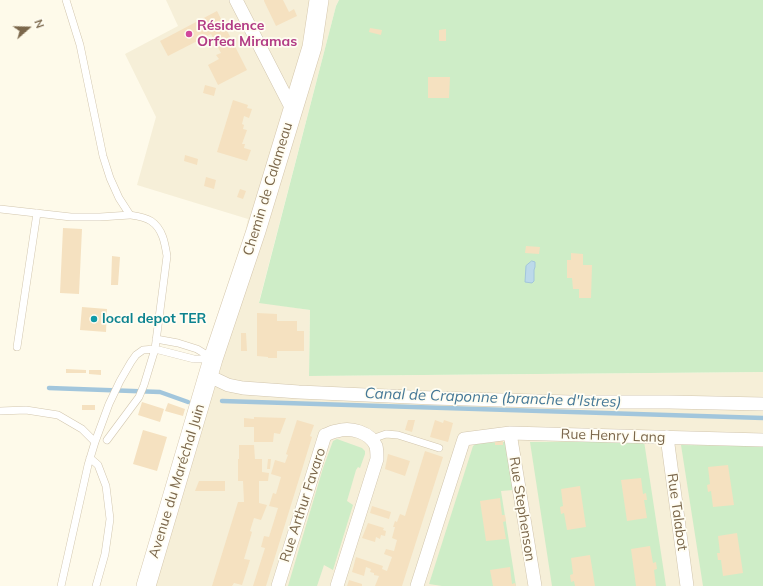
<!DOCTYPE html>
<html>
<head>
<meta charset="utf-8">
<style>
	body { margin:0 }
	#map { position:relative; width:763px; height:586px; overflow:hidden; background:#fefaea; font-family:Mulish,sans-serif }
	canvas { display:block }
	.north { position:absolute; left:8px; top:8px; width:40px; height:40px; -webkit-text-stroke:3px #fffdf2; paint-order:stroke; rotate:70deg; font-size:11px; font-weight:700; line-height:16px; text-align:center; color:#7b674b }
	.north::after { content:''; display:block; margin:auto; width:14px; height:18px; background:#7b674b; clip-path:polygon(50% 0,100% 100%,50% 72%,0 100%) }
</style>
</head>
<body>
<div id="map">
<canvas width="763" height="586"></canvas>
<div class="north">N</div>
</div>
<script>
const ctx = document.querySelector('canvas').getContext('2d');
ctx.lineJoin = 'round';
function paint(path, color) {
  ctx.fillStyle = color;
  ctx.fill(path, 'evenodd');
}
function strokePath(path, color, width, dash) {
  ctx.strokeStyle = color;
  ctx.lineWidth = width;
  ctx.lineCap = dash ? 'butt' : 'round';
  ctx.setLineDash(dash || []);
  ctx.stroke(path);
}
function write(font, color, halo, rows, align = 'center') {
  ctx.font = font + ' Mulish,sans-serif';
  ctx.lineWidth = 3.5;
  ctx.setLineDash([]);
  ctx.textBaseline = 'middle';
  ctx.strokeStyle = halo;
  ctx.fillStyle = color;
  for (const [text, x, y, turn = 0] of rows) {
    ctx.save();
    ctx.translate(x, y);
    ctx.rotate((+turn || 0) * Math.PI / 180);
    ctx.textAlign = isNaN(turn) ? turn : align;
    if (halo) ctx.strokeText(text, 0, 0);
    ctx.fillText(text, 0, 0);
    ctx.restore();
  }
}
paint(new Path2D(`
	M166,0h173l-3,6 -77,296 51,8 -1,66 454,-4v214h-609l57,-194 37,-173 -111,-34 19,-68 -31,-63 53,-28z`), '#f6efd8');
paint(new Path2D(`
	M339,0h424v372l-454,4 1,-66 -51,-7 77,-297z
	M337,439l25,9 3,3v3l-5,14 -2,-1 -2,3 -9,31 6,4 -20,65 -9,-5 -7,21h-29l35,-118 10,-27z
	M644,441l22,145h-114l-22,-144z
	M505,442l8,48 -12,1 15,95h-74l-13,-2 44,-138 4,-3z
	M681,445l82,1v140h-60z`), '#ceedc7');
const water = new Path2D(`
	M532,261l3,1v5l-1,3v11l-2,2 -7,-1 1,-16z`);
paint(water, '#bcd9ea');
strokePath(water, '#a2c6dc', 1);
strokePath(new Path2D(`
	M49,388l111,4 28,10
	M222,401l541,17`), '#a2c6dc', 4.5);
paint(new Path2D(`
	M264,0h19l6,12 5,-3 3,7 -21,10 -12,-25z
	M217,11l30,59 -29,15 -10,-20 11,-6 -3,-4 5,-2 -10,-19 -43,22 -8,-15z
	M370,28l12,2 -1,5 -12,-3z
	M446,29v12h-7v-11z
	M428,77h22l-1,21h-21z
	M205,85l11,3 -2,8 -11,-3z
	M233,100l15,5 -1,3 5,1 -3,9 -5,-2 -2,8 2,1 -1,4 4,1 -5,14h3l-1,4 7,2 -4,11 -30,-9z
	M185,155l13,4 -1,6 -13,-4z
	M206,177l10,3 -2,9 -10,-3z
	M240,189l6,2 -3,8 -6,-2z
	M63,228l19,1 -3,65 -19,-1z
	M526,246l14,1 -1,7 -14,-1z
	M571,253l12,1v11h9l-1,33h-12v-9h-6l-1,-11h-5v-18h4z
	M112,256l8,1 -2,28h-7z
	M82,307l25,2 -1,23 -26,-2z
	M257,313l20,1v7h20v10h7v20h-27v7h-9v-1l-11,-1z
	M241,333h5l1,18h-6z
	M66,369l20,1v3h-20z
	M89,370h12v5l-12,-1z
	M142,402l22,7 -4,13 -22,-7z
	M168,403l17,6 -2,7 -18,-5z
	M82,405h13v5h-13z
	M254,417l32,1 -6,16 -6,-1 -1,9h-19v-15h-10v-9l10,1z
	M297,420l17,5 -4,11 2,1 -46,149h-13l12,-38 -4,-1 3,-11 5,1 9,-29 -9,-2 4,-13 3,1 5,-17 -10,-3 4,-14 10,3 3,-8 -2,-1z
	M408,420h7l-3,12 -7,-2z
	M435,420l8,3 1,-3 9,3 -5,19 -18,-5z
	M143,430l24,7 -10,34 -24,-7z
	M495,441h8v4h-8z
	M239,445h15l1,14h7v13l7,1 -1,8h-9v22l8,2 -6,15 -7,-2 -4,13 2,1 -8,27 6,1 -8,25 -8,-2 -2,3h-20l26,-84h6l-1,-21h-5v-22h1z
	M425,451l18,6 -41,129h-27l4,-10 -5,-1v-2l-4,-1 1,-3 -5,-2 -2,9 -12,-4 4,-15 27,9 -1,3 5,2 5,-14 -8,-3 2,-5 8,2 3,-11 -5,-2 3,-11h-2l2,-6 2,1 3,-8 5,2z
	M388,454l22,7 -5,15 -20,-7z
	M268,459h3l-1,10h-3z
	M728,465l6,40 -21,2 -2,-16 -3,1 -1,-7 3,-1 -2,-17z
	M641,478l2,16 3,-1 1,7h-3l3,18 -20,3 -6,-41z
	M199,481h26v10h-30z
	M580,486l6,41 -19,3 -3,-17 -3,1 -1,-7 3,-1 -2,-17z
	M500,498l2,17h3l1,6 -3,1 3,17 -20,2 -6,-40z
	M372,506l19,6 -2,7 -19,-6z
	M368,523l16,5 -1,2 3,1 -1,5 -4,-1 -1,4 -4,-2 -1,5 -13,-4z
	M737,533l6,40 -20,3 -2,-16h-3l-1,-7h3l-2,-17z
	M650,546l3,17 3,-1 1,7 -3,1 2,16h-20l-5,-37z
	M590,555l5,31h-20l-1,-5 -3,1 -1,-7 3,-1 -2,-16z
	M510,567l2,17 3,-1 1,3h-23l-3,-16z
	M349,580l13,4v2h-15z`), '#f5e1c0');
const lane = new Path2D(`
	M66,0l14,45 23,111 7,22 9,20 11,17c7,1 15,2 21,6 12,8 14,23 16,35l-12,93 -11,36 -5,12 -32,43
	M0,209l71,8h29l30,-2
	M156,339l22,4 19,6 15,9
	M17,347l20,-134
	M0,411l26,-1 32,5 24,14 13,13
	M372,439l14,-5 12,1 41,13
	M90,458l8,7 8,21 4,33 -5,35 -9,32
	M61,586l27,-121 7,-23 14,-38 11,-23 11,-19 5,-7 7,-5 12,-1 39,10h18`);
const street = new Path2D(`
	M236,0l56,109
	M209,376l19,9 15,3 56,4 134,6 137,4h99l94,2
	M510,433l25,153
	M667,437l20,149
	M278,586l47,-151c4,-1 8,-4 12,-4 14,-4 33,1 39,15 1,4 1,9 1,13l-40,127
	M417,586l47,-147 46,-6 253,7`);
const secondary = new Path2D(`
	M146,586l67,-227 43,-128 56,-184 7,-47`);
strokePath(lane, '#d2c6ae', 8);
strokePath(street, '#d2c6ae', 14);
strokePath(secondary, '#d5c7ac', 20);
strokePath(lane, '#fff', 7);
strokePath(street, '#fff', 13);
strokePath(secondary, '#fff', 19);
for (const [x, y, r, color] of [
	[189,34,4,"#d1479c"],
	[94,319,4,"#0f9aa8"]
]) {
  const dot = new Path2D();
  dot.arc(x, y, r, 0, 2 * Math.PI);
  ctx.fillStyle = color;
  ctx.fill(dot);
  strokePath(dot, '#fffdf2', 1.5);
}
write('bold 14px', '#b23c85', '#fffdf2', [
	["Résidence",197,26],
	["Orfea Miramas",197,42]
], 'left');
write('14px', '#7b674b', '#fffdf2', [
	["Chemin de Calameau",268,189,-73],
	["Rue Henry Lang",613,436,2],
	["Avenue du Maréchal Juin",177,481,-73],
	["Rue Arthur Favaro",303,505,-72],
	["Rue Stephenson",522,509,81],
	["Rue Talabot",677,512,82]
]);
write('bold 14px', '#0d838f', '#fffdf2', [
	["local depot TER",102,319]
], 'left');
write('italic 15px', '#457897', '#fffdf2', [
	["Canal de Craponne (branche d'Istres)",493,398,2]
]);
</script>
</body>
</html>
